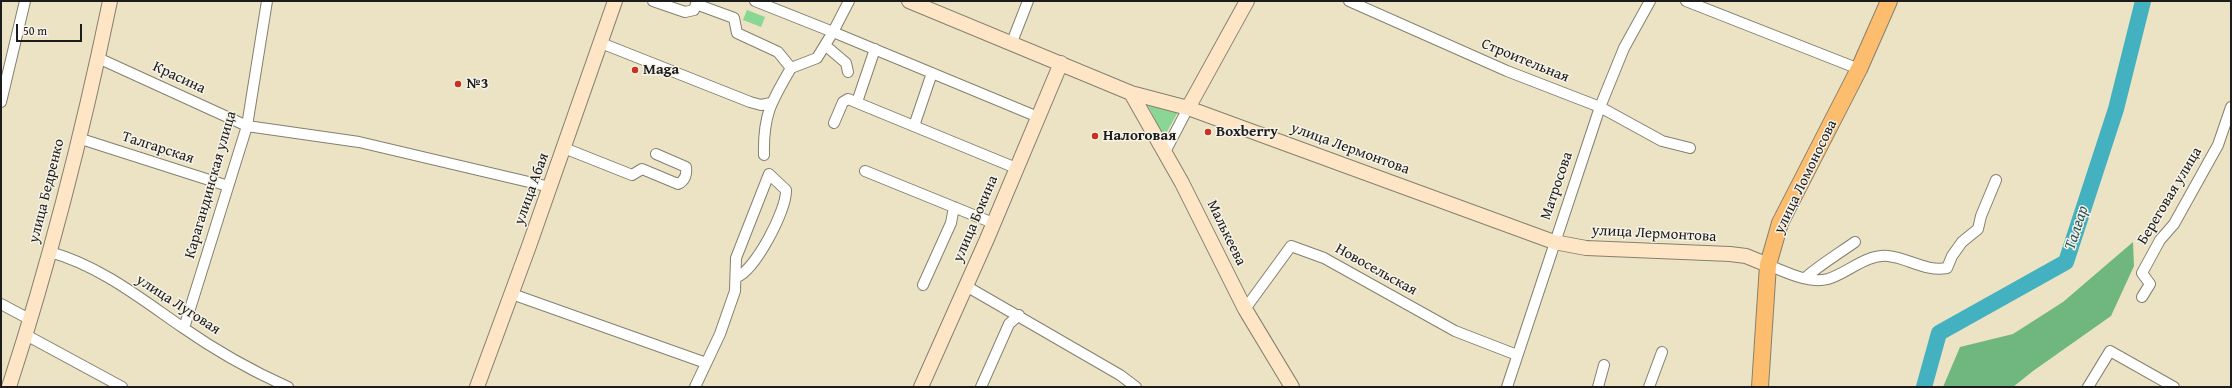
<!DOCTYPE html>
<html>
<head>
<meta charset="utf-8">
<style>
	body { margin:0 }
	#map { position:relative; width:2232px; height:388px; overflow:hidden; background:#ebe3c3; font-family:"Gentium Book Plus",serif }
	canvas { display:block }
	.frame { position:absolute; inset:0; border:2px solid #1c1c1c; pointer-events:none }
	.scale { position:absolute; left:16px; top:24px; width:66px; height:18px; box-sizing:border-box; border:2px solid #1c1c1c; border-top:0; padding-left:5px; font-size:12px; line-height:14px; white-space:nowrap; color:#1c1c1c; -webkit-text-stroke:3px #f7f3e8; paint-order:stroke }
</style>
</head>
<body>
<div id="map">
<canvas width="2232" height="388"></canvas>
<div class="frame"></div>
<div class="scale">50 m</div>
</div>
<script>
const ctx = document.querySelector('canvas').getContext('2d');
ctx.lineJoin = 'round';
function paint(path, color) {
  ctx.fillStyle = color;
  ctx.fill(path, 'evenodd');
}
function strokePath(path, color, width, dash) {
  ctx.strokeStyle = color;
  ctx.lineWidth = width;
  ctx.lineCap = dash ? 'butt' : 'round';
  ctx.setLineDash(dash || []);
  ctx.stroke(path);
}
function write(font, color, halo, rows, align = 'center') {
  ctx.font = font + ' "Gentium Book Plus",serif';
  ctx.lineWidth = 3;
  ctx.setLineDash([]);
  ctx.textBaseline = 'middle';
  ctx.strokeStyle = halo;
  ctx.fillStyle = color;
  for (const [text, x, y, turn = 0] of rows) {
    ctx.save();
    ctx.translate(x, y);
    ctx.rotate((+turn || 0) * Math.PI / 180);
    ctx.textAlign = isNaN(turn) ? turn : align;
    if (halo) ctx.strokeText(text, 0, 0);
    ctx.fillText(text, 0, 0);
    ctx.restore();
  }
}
paint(new Path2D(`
	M747,10l18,7 -4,10 -18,-7z
	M1146,102l32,10 -14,25z`), '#8ad694');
paint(new Path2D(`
	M2133,242l1,24 -23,50 -78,55 -20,16h-70l17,-40 53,-13 50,-32z`), '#6fb77e');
strokePath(new Path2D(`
	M1924,387l15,-54 127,-71 50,-153 27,-108`), '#43b1bf', 16);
const street = new Path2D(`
	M653,1l32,11 9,-2 3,-9
	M755,1l78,31 16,-31
	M1349,1l158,70 93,36 62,34 28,7
	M1686,1l173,68
	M696,4l38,14 3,15 41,19 13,16
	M1012,42l16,-41
	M601,43l149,59 11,3 10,-2
	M826,46l20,17 2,9
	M98,58l149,68 112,16 191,45
	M1,102l24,-101
	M857,102l18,-53
	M834,123l9,-21 5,-3 168,69
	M914,126l18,-53
	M78,138l150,48
	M564,148l68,27 10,-6 36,15c7,-3 9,-10 8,-17l-30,-13
	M1165,152l23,-44
	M764,155c-1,-40 7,-53 27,-87l26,-10 16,-26 205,85
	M865,171l128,52
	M50,252c50,14 90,46 132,75 33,23 70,44 106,60
	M1768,265c18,7 40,19 60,14 20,-6 38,-25 60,-23 20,2 38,16 59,12l5,-12 10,-14 16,-13 3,-13 15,-36
	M1805,278c16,-14 33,-24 50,-36
	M923,285l28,-62 3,-16
	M966,286l154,89 16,12
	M512,294l194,69
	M2142,297l8,-13 -8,-11 18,-33 14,-16 44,-79 13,-38
	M1,304l30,16
	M1245,309l46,-63 33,12 131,73 62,24
	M184,328l63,-202 20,-125
	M26,335l96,52
	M695,387l25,-53 15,-43 1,-33 33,-84 17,16c1,20 -31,80 -49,87
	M981,387l28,-63 10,-9
	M1507,387l93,-280 24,-59 26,-47
	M1598,387l6,-22
	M1649,387l13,-35
	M2088,387l22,-36 64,36`);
const secondary = new Path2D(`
	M909,1l222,92 57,15 366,134 32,6 144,6 16,2 22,9
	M1131,93l51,90 63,126 47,78
	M1188,108l59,-107
	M9,387c41,-126 74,-256 101,-386
	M477,387l52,-141 86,-245
	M921,387l66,-148 74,-176`);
const primary = new Path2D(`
	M1760,387l8,-122 12,-42 79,-154 30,-68`);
strokePath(street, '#848070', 12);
strokePath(secondary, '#848070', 16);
strokePath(primary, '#848070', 18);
strokePath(street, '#fff', 10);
strokePath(secondary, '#fee5c5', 14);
strokePath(primary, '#fcbd6e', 16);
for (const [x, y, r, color] of [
	[635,70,4,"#c8321e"],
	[458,84,4,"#c8321e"],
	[1208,132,4,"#c8321e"],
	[1095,136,4,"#c8321e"]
]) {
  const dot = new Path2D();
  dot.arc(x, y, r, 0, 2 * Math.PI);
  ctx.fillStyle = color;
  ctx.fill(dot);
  strokePath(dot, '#f7f3e8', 1.5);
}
write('15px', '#1c1c1c', '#f7f3e8', [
	["Строительная",1525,61,22],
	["Красина",179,78,25],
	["Талгарская",158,148,18],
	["улица Лермонтова",1350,149,20],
	["улица Ломоносова",1806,177,-64],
	["Карагандинская улица",211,185,-74],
	["Матросова",1557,186,-71],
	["улица Абая",532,189,-70],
	["улица Бедренко",47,191,-76],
	["Береговая улица",2170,196,-59],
	["улица Бокина",976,219,-67],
	["Малькеева",1226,233,64],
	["улица Лермонтова",1654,234,3],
	["Новосельская",1376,270,29],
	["улица Луговая",178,305,33]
]);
write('bold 15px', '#1c1c1c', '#f7f3e8', [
	["Maga",643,70],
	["№3",466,84],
	["Boxberry",1216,132],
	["Налоговая",1103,136]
], 'left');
write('italic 16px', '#2c585d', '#f7f3e8', [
	["Талғар",2077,228,-72]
]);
</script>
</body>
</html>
